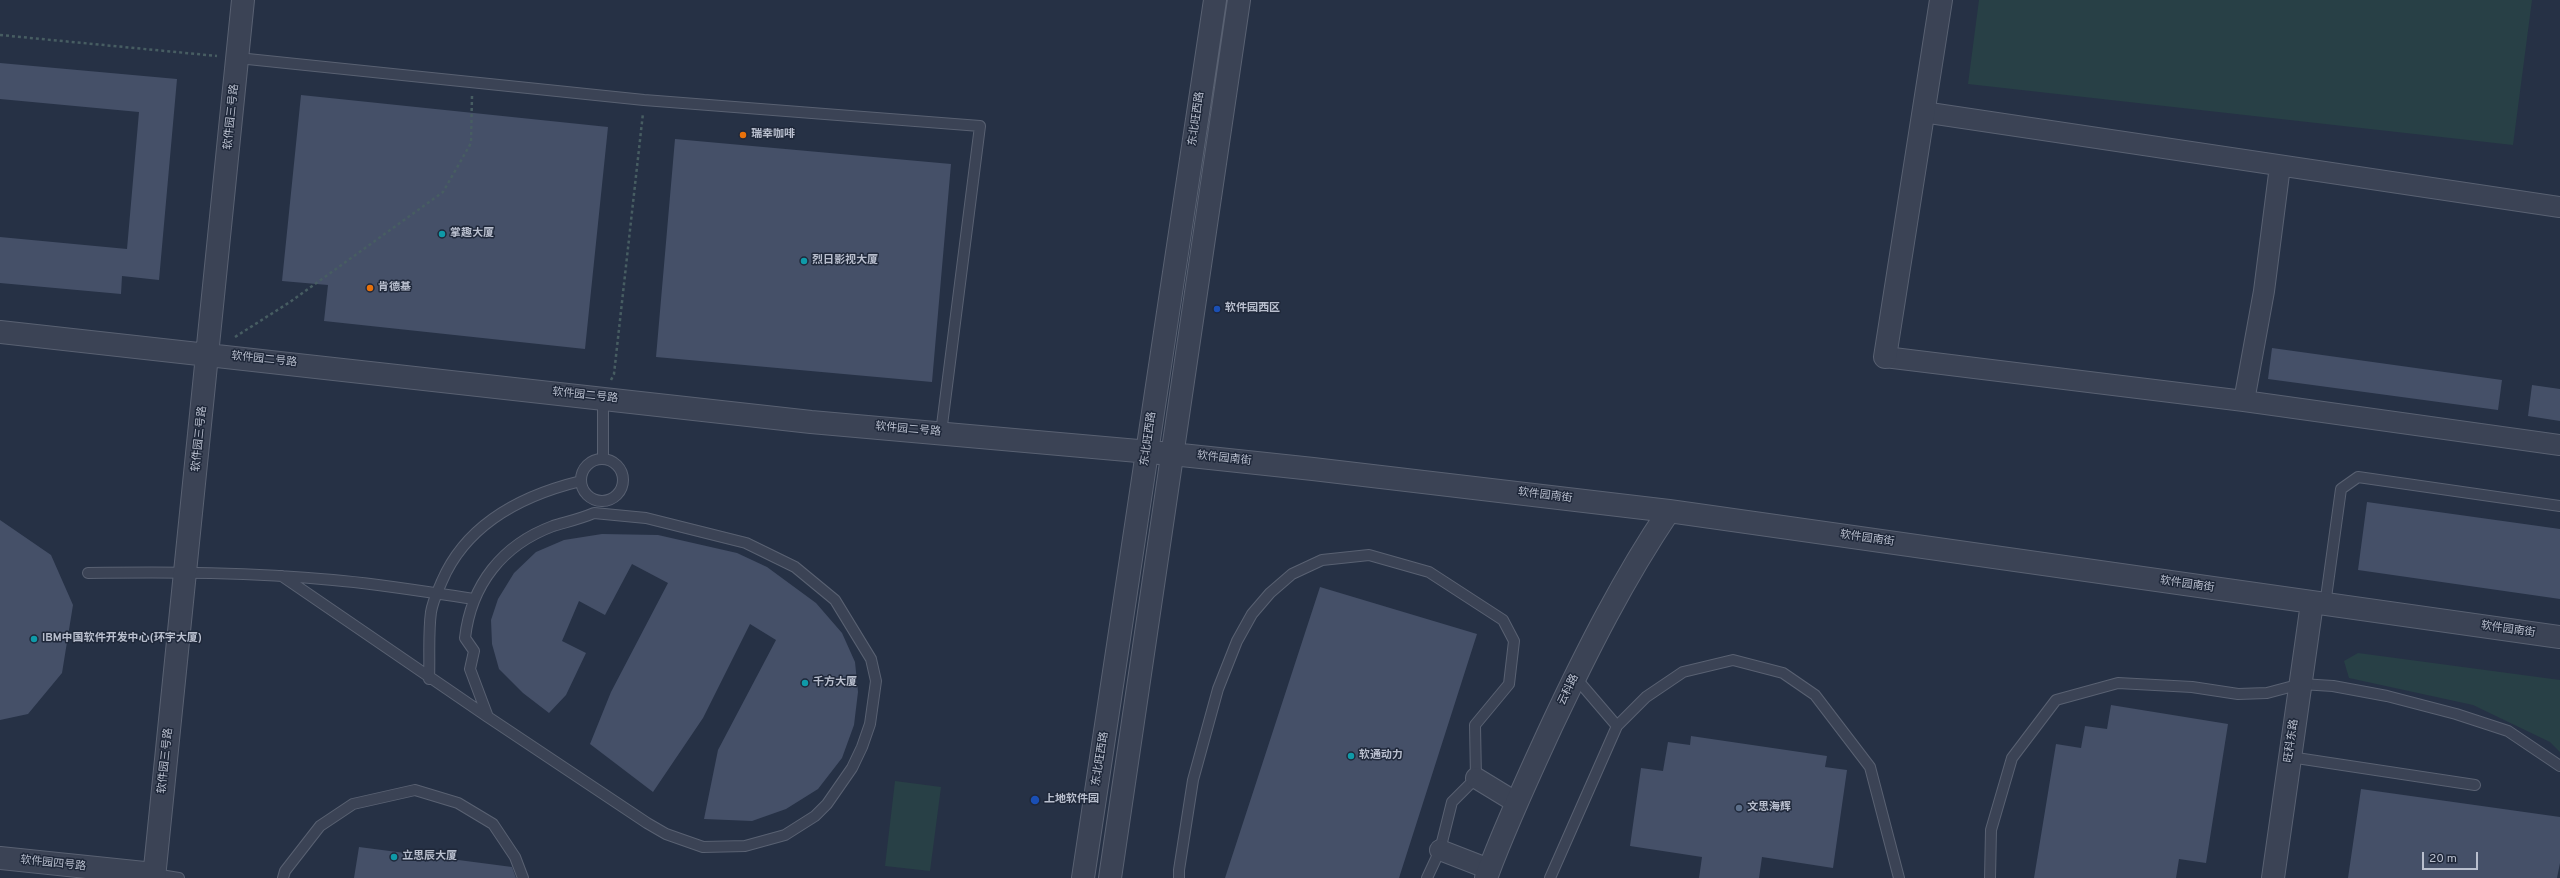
<!DOCTYPE html>
<html>
<head>
<meta charset="utf-8">
<style>
	body { margin:0 }
	#map { position:relative; width:2560px; height:878px; overflow:hidden; background:#263145; font-family:Overpass,sans-serif }
	canvas { display:block }
	.scale { position:absolute; left:2422px; top:852px; width:56px; height:18px; box-sizing:border-box; border:2px solid #b9bfce; border-top:0; padding-left:5px; font-size:12px; line-height:14px; white-space:nowrap; color:#b9bfce; -webkit-text-stroke:3px #1f283a; paint-order:stroke }
</style>
</head>
<body>
<div id="map">
<canvas width="2560" height="878"></canvas>
<div class="scale">20 m</div>
</div>
<script>
const ctx = document.querySelector('canvas').getContext('2d');
ctx.lineJoin = 'round';
function paint(path, color) {
  ctx.fillStyle = color;
  ctx.fill(path, 'evenodd');
}
function strokePath(path, color, width, dash) {
  ctx.strokeStyle = color;
  ctx.lineWidth = width;
  ctx.lineCap = dash ? 'butt' : 'round';
  ctx.setLineDash(dash || []);
  ctx.stroke(path);
}
function write(font, color, halo, rows, align = 'center') {
  ctx.font = font + ' Overpass,"Noto Sans SC",sans-serif';
  ctx.lineWidth = 3;
  ctx.setLineDash([]);
  ctx.textBaseline = 'middle';
  ctx.strokeStyle = halo;
  ctx.fillStyle = color;
  for (const [text, x, y, turn = 0] of rows) {
    ctx.save();
    ctx.translate(x, y);
    ctx.rotate((+turn || 0) * Math.PI / 180);
    ctx.textAlign = isNaN(turn) ? turn : align;
    if (halo) ctx.strokeText(text, 0, 0);
    ctx.fillText(text, 0, 0);
    ctx.restore();
  }
}
paint(new Path2D(`
	M1979,0h553l-19,145 -545,-61z
	M2358,653l202,27v72l-10,-10 -77,-37 -124,-27 -5,-17z
	M895,781l46,6 -11,84 -45,-5z`), '#284046');
paint(new Path2D(`
	M0,63l177,16 -18,201 -37,-4 -1,18 -121,-11v-46l127,12 12,-137 -139,-13z
	M301,95l307,32 -23,222 -261,-28 4,-36 -46,-4z
	M675,139l276,25 -19,218 -276,-25z
	M2272,348l230,32 -4,30 -230,-31z
	M2532,385l28,4v32l-32,-5z
	M2367,502l193,27v70l-202,-29z
	M0,520l51,35 22,50 -11,68 -34,41 -28,6z
	M602,534l56,1 79,18 30,14 49,36 26,30 13,29 3,30 -4,33 -12,33 -24,31 -32,20 -34,12 -48,-2 14,-69 58,-110 -26,-16 -47,94 -50,74 -63,-48 21,-52 57,-109 -36,-19 -27,51 -26,-14 -17,40 24,12 -20,42 -17,18 -26,-20 -24,-24 -7,-25 -1,-24 7,-21 16,-26 22,-21 28,-12z
	M1320,587l157,47 -78,244h-174z
	M2111,705l117,19 -22,139 -27,-4 -3,19h-142l22,-134 25,4 4,-22 22,3z
	M1691,736l136,20 -2,11 22,3 -14,98 -71,-11 -3,21h-60l3,-21 -72,-11 11,-78 22,3 5,-29 22,3z
	M2361,789l199,28v46l-3,15h-209z
	M359,847l153,20 4,11h-162z`), '#455068');
const service = new Path2D(`
	M238,58l406,42 336,26 -39,307
	M603,398v61
	M581 480a21 21 0 1 1 42 0a21 21 0 1 1-42 0Z
	M594,513l52,5 100,25 49,24 40,33 36,59 5,22 -6,43 -8,23 -10,21 -25,36 -12,12 -30,19 -40,11 -42,1 -37,-13 -19,-11 -159,-106 -18,-48 4,-18 -9,-13c6,-53 37,-93 88,-112 13,-4 27,-7 41,-13z
	M88,573c82,-1 164,-1 245,7 47,4 94,12 141,19
	M282,576l206,141
	M2325,605l16,-116 17,-12 202,29
	M1575,677l42,49 29,-29 37,-25 50,-12 50,13 32,22 55,72 29,111
	M429,679c1,-22 -1,-45 2,-67 2,-12 7,-21 11,-31 25,-58 81,-86 139,-100
	M2290,757l185,28
	M154,874l25,4
	M283,878l2,-7 35,-45 33,-22 62,-14 43,13 35,21 22,33 8,21
	M1179,878v-8l14,-90 25,-91 19,-48 15,-27 18,-21 22,-19 30,-14 47,-5 60,17 74,48 11,21 -5,43 -34,41 1,53 -24,24 -12,48 -13,28
	M1550,878l67,-152
	M1990,878l1,-48 21,-72 44,-58 62,-17 74,4 46,7 29,-1 34,-9 32,2 54,10 69,18 52,17 52,35`);
const minor = new Path2D(`
	M1923,112l637,95
	M1885,357l359,44 316,44
	M2244,401l20,-110 16,-125
	M1476,778l41,25
	M1440,850l49,19`);
const tertiary = new Path2D(`
	M0,332l811,90 361,32 141,15 356,42 891,126
	M1885,357l56,-357
	M0,858l154,16
	M154,878l89,-878
	M1083,878l132,-878
	M1110,878l129,-878
	M1486,878c19,-52 43,-103 66,-153 35,-74 71,-146 117,-214
	M2273,878l39,-275`);
strokePath(service, '#596172', 12);
strokePath(minor, '#596172', 22);
strokePath(tertiary, '#596172', 24);
strokePath(new Path2D(`
	M0,35l217,21
	M235,337l55,-35 153,-110 28,-49 1,-47
	M611,380l3,-6 29,-261`), '#475d62', 2.5, [3, 3]);
strokePath(service, '#3b4355', 10);
strokePath(minor, '#3b4355', 20);
strokePath(tertiary, '#3b4355', 22);
for (const [x, y, r, color] of [
	[743,135,4,"#e8710a"],
	[442,234,4,"#0f9aa8"],
	[804,261,4,"#0f9aa8"],
	[370,288,4,"#e8710a"],
	[1217,309,4,"#1a4fb4"],
	[34,639,4,"#0f9aa8"],
	[805,683,4,"#0f9aa8"],
	[1351,756,4,"#0f9aa8"],
	[1035,800,5,"#1a4fb4"],
	[1739,808,4,"#5c6f8a"],
	[394,857,4,"#0f9aa8"]
]) {
  const dot = new Path2D();
  dot.arc(x, y, r, 0, 2 * Math.PI);
  ctx.fillStyle = color;
  ctx.fill(dot);
  strokePath(dot, '#1f283a', 1.5);
}
write('11px', '#b9bfce', '#1f283a', [
	["软件园三号路",232,117,-84],
	["东北旺西路",1197,119,-82],
	["软件园二号路",264,360,6],
	["软件园二号路",585,396,6],
	["软件园二号路",908,430,5],
	["软件园三号路",200,439,-84],
	["东北旺西路",1149,439,-82],
	["软件园南街",1224,459,6],
	["软件园南街",1545,496,7],
	["软件园南街",1867,539,8],
	["软件园南街",2187,585,8],
	["软件园南街",2508,630,8],
	["云科路",1569,690,-64],
	["旺科东路",2292,741,-82],
	["东北旺西路",1101,759,-81],
	["软件园三号路",166,761,-84],
	["软件园四号路",53,864,6]
]);
write('bold 11px', '#b9bfce', '#1f283a', [
	["瑞幸咖啡",751,135],
	["掌趣大厦",450,234],
	["烈日影视大厦",812,261],
	["肯德基",378,288],
	["软件园西区",1225,309],
	["IBM中国软件开发中心(环宇大厦)",42,639],
	["千方大厦",813,683],
	["软通动力",1359,756],
	["上地软件园",1044,800],
	["文思海辉",1747,808],
	["立思辰大厦",402,857]
], 'left');
</script>
</body>
</html>
